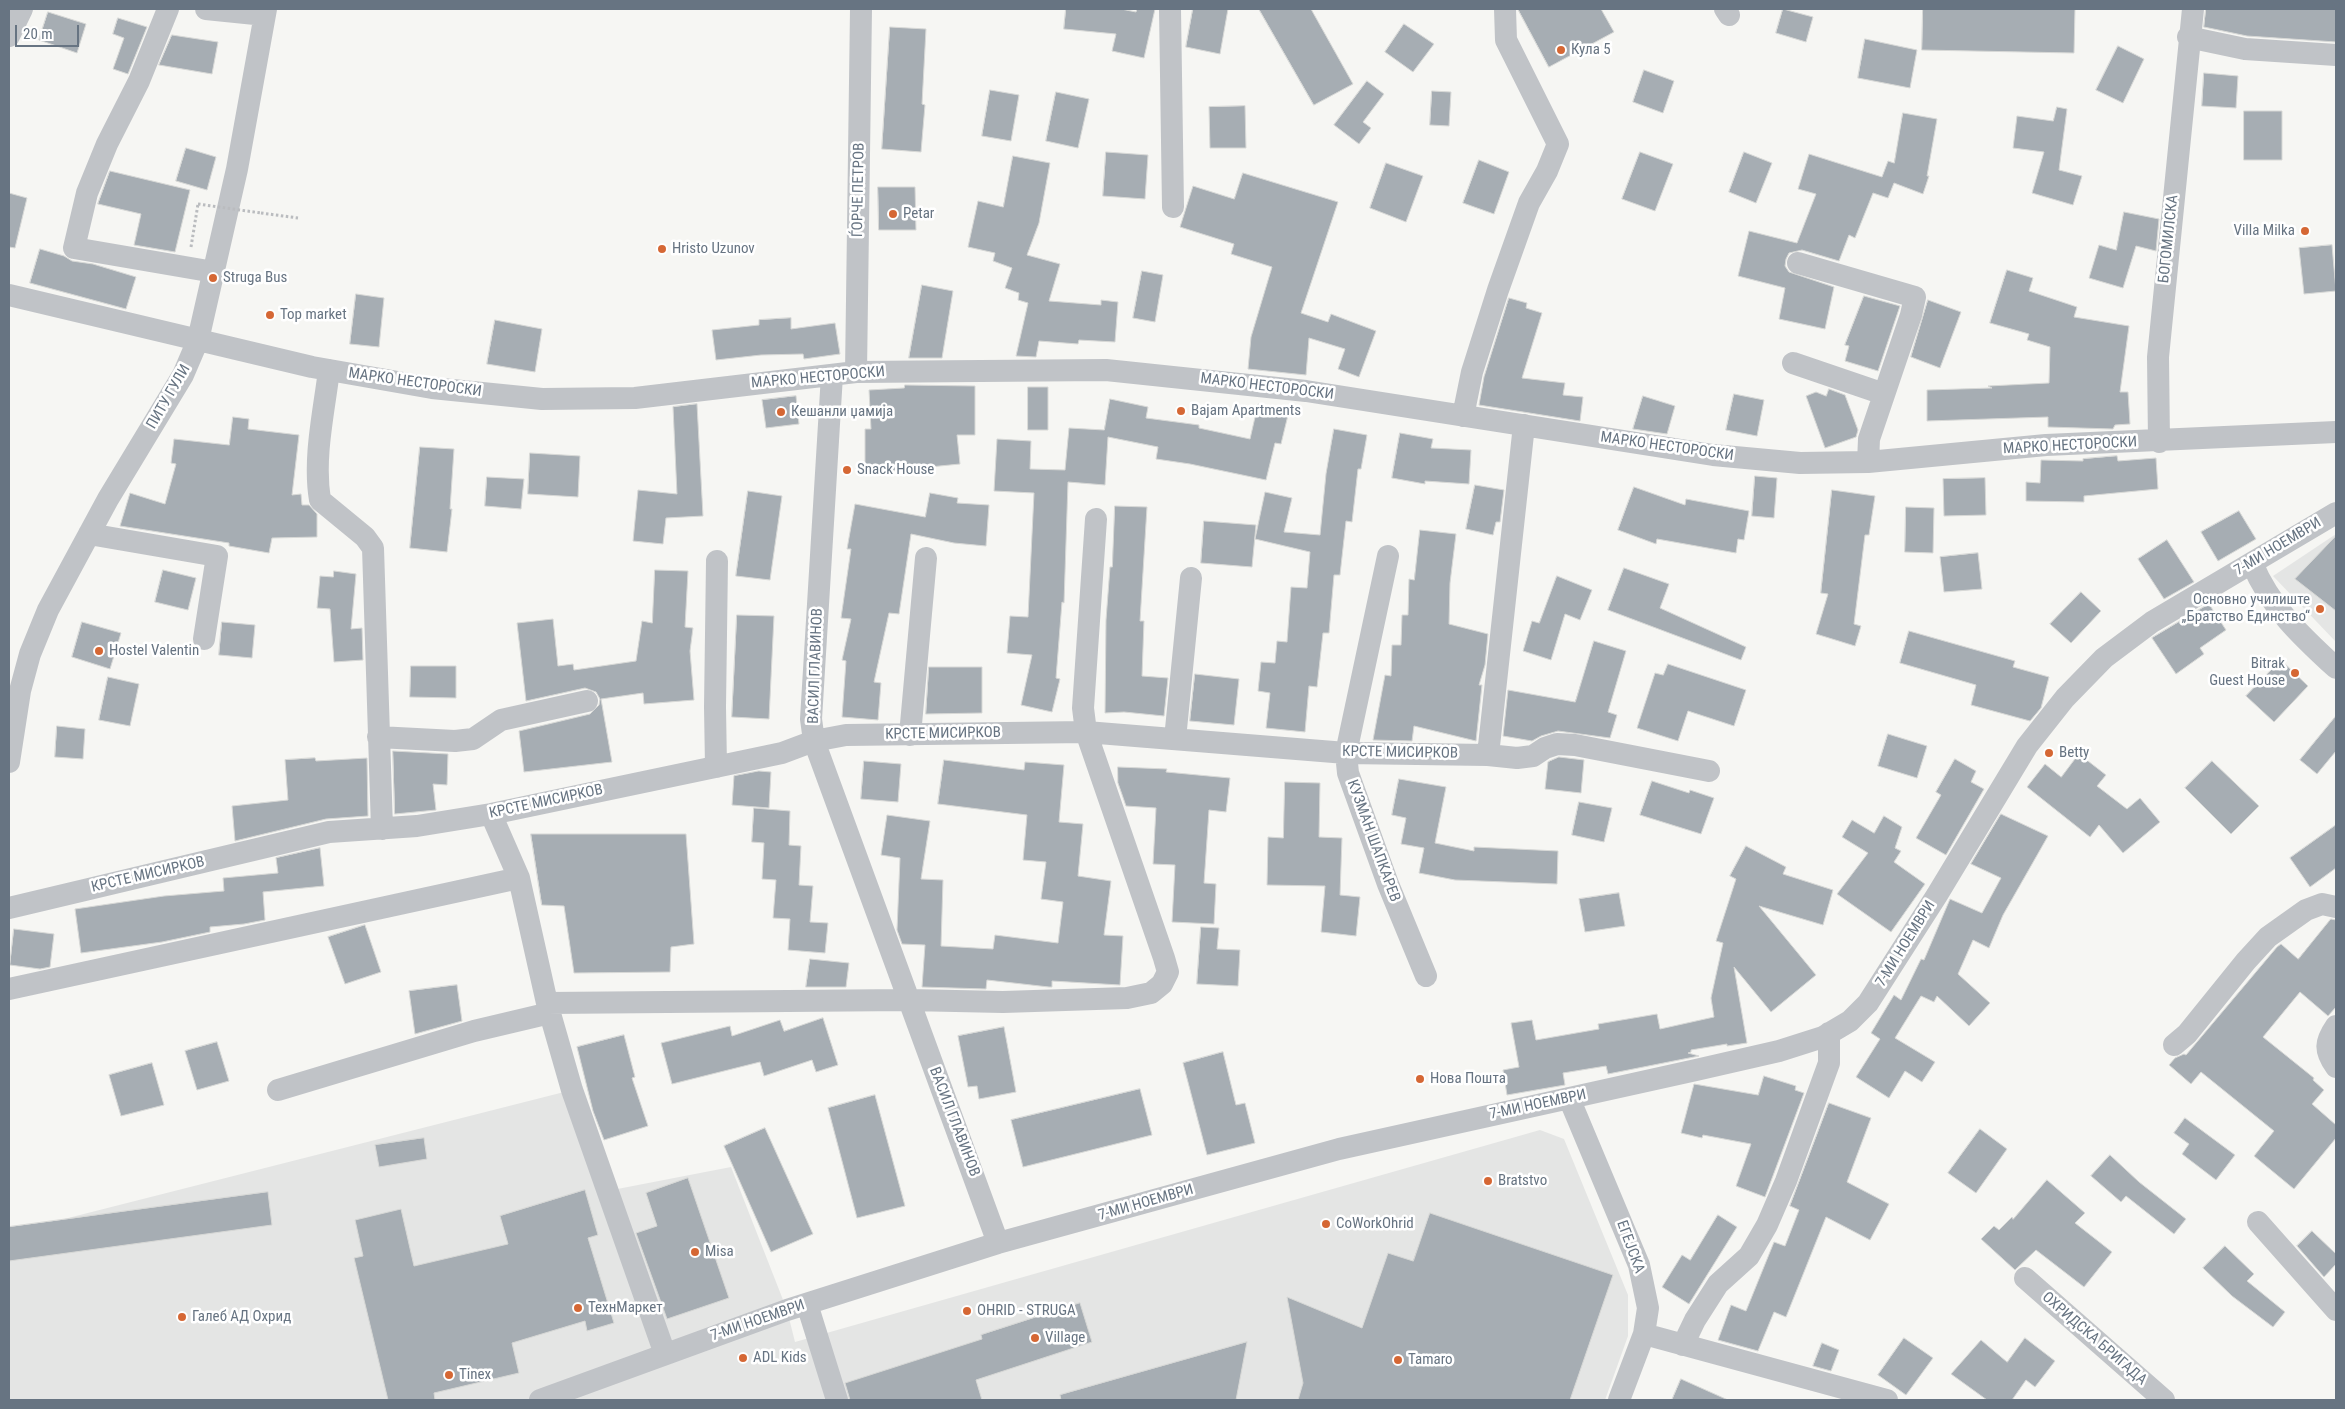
<!DOCTYPE html>
<html>
<head>
<meta charset="utf-8">
<style>
	body { margin:0 }
	#map { position:relative; width:2345px; height:1409px; overflow:hidden; background:#f6f6f3; font-family:"Roboto Condensed",sans-serif }
	canvas { display:block }
	.frame { position:absolute; inset:0; border:10px solid #677482; pointer-events:none }
	.scale { position:absolute; left:15px; top:25px; width:64px; height:22px; box-sizing:border-box; border:2px solid #677482; border-top:0; padding-left:6px; font-size:15px; line-height:18px; white-space:nowrap; color:#677482; -webkit-text-stroke:4px #fff; paint-order:stroke }
</style>
</head>
<body>
<div id="map">
<canvas width="2345" height="1409"></canvas>
<div class="frame"></div>
<div class="scale">20 m</div>
</div>
<script>
const ctx = document.querySelector('canvas').getContext('2d');
ctx.lineJoin = 'round';
function paint(path, color) {
  ctx.fillStyle = color;
  ctx.fill(path, 'evenodd');
}
function strokePath(path, color, width, dash) {
  ctx.strokeStyle = color;
  ctx.lineWidth = width;
  ctx.lineCap = dash ? 'butt' : 'round';
  ctx.setLineDash(dash || []);
  ctx.stroke(path);
}
function write(font, color, halo, rows, align = 'center') {
  ctx.font = font + ' "Roboto Condensed",sans-serif';
  ctx.lineWidth = 5;
  ctx.setLineDash([]);
  ctx.textBaseline = 'middle';
  ctx.strokeStyle = halo;
  ctx.fillStyle = color;
  for (const [text, x, y, turn = 0] of rows) {
    ctx.save();
    ctx.translate(x, y);
    ctx.rotate((+turn || 0) * Math.PI / 180);
    ctx.textAlign = isNaN(turn) ? turn : align;
    if (halo) ctx.strokeText(text, 0, 0);
    ctx.fillText(text, 0, 0);
    ctx.restore();
  }
}
paint(new Path2D(`
	M2336,534v108l-63,-66z
	M572,1090l35,101 124,-24 56,143 8,32 745,-212 24,9 64,156v41l-23,64h-1596v-167z`), '#e4e5e4');
const building = new Path2D(`
	M1066,9h55l15,3 1,-3h18l-11,49 -32,-7 4,-17 -52,-5z
	M1193,9h35l-8,45 -34,-7z
	M1259,9h52l42,75 -39,21z
	M1518,9h83l13,23 -65,35z
	M1783,9l30,8 -7,25 -30,-9z
	M1923,9h152l-1,44 -152,-3z
	M2206,9h130v33l-89,-6 -43,-9z
	M48,12l38,12 -9,29 -38,-13z
	M118,18l29,9 -19,47 -15,-5 11,-31 -11,-4z
	M1404,24l30,20 -21,28 -28,-20z
	M890,27l36,2 -4,75 3,1 -4,47 -39,-3z
	M172,35l46,7 -6,32 -53,-9z
	M1865,39l52,11 -7,38 -52,-10z
	M2118,46l26,13 -21,44 -27,-13z
	M1644,70l30,11 -11,32 -30,-11z
	M2204,73l34,3 -2,32 -34,-2z
	M1367,81l17,13 -21,28 8,6 -12,16 -25,-19z
	M990,90l29,5 -8,46 -29,-5z
	M1432,91l19,1 -2,34 -19,-1z
	M1056,92l33,7 -11,49 -32,-7z
	M1245,106l1,42h-36l-1,-41z
	M2057,107l10,2 -8,61 23,6 -9,29 -41,-12 12,-41 -31,-4 4,-32 36,5z
	M2244,111h38v49h-38z
	M1903,113l34,6 -10,57h2l-6,18 -29,-11 -6,15 -15,-5 -18,45 -6,-3 -10,26 -37,-11 -13,3 -3,6 -1,7 4,6 45,15 -9,42 -46,-10 6,-31 -47,-12 11,-45 48,12 19,-49 -18,-5 11,-35 73,23 6,-16 6,2z
	M186,148l30,9 -9,33 -31,-9z
	M1106,152l42,3 -3,44 -42,-3z
	M1640,152l33,12 -18,47 -33,-12z
	M1744,152l28,11 -16,40 -27,-11z
	M1013,156l37,7 -11,60 -12,32 33,9 -11,37 52,4v-5l17,2 -3,40 -36,-2 -1,4 -39,-3 -3,16 -20,-1 12,-53 -10,-3 1,-7 -14,-5 7,-20 -19,-7 2,-8 -27,-6 10,-46 25,6z
	M1479,160l30,12 -15,42 -31,-11z
	M1386,163l37,13 -17,46 -36,-14z
	M110,171l80,19 -15,62 -41,-7 7,-31 -43,-10z
	M1243,173l95,29 -37,111 27,9 3,-8 45,17 -17,46 -21,-8 7,-20 -36,-11 -3,37 -58,-6 3,-32 21,-70 -41,-13 3,-10 -54,-17 13,-41 41,13z
	M878,187h37l1,43h-37z
	M9,193l18,5 -12,50 -6,-1z
	M2124,212l35,7 -3,32 -20,-5 -13,42 -34,-10 10,-33 17,5z
	M2332,245l4,46 -32,3 -5,-46z
	M40,249l24,7 8,5 21,3 43,13 -10,32 -96,-26z
	M2007,270l26,8 -4,13 48,16 -3,10 55,9 -9,66h8l2,32 -15,1 -2,4 -65,-2v-10l-121,4v-31l65,-2 -4,-2 61,-3 1,-36 -23,-7 2,-6 -39,-11z
	M1142,271l21,4 -8,47 -22,-4z
	M922,285l31,6 -11,67h-33z
	M356,294l28,4 -5,49 -29,-3z
	M1864,296l36,10 -22,65 -33,-10 4,-15 -4,-1z
	M1509,298l18,5 -1,5 16,5 -20,65 43,5 -2,12 20,2 -3,24 -101,-16 5,-28z
	M1928,300l33,12 -21,56 -29,-11z
	M791,318v11l44,-6 5,31 -36,5 -1,-5 -42,1 -45,5 -4,-30 47,-5v-5z
	M495,320l47,9 -7,43 -48,-8z
	M905,385l70,1v49h-18l3,29 -71,7h-24v-42h6l-2,-39 35,-2z
	M1028,387h20v43h-20z
	M1829,389l16,6 13,35 -2,7 -31,11 -19,-52 10,-4 10,4z
	M1734,394l30,6 -7,36 -31,-6z
	M796,396l3,28 -33,4 -4,-28z
	M1643,396l32,10 -8,28 -34,-5z
	M1110,399l38,8 -2,11 53,7v3l51,11 8,-35 31,7 -8,33 -6,-1 -9,37 -76,-16 -34,-5 2,-12 -50,-10 -3,48 -37,-3 -4,121 -2,-1 -6,76 4,1 -8,33 -31,-7 11,-50 -25,-2 3,-37 18,1 6,-124 -40,-2 3,-52 34,2 -1,28 35,1 4,-42 35,2z
	M697,404l6,112 -37,2 -3,26 -30,-3 5,-51 39,4 -4,-87z
	M233,417l16,2 -1,10 51,6 -7,60 9,-1 1,11h7l8,9v23l-45,1 -3,15 -40,-7v-3l-109,-17 10,-33 35,11 11,-40 -5,-1 3,-24 55,6z
	M1334,429l33,6 -6,34h-3l-6,53 -6,-1 -6,54h-6l-5,58h-6l-6,54 -8,-1 -4,46 -39,-4 4,-35 -12,-2 3,-29 14,1 2,-22 10,1 4,-55 16,1 3,-36 -55,-13 10,-47 27,6 -8,34 36,3 6,-61z
	M1400,433l33,6 -2,9 40,2 -2,34 -44,-3v3l-33,-6z
	M420,447l34,2 -4,60h2l-5,43 -37,-4z
	M530,453l50,3 -2,41 -50,-3z
	M2117,456l1,5 38,-3 2,31 -74,7v6l-58,-1v-19l14,1 1,-23 42,1v-2z
	M1755,476l22,2 -3,40 -22,-2z
	M487,477l37,2 -3,30 -36,-3z
	M1985,478l1,37 -42,1 -1,-37z
	M1475,485l29,5 -4,32h-4l-3,13 -27,-6z
	M1634,487l51,18 1,-6 63,12 -5,29 -6,-1 -2,14 -79,-14 -1,5 -38,-14z
	M1832,490l43,6 -6,39h-4l-11,89 7,2 -6,20 -39,-12 12,-40 -7,-1z
	M748,491l34,5 -12,84 -34,-4z
	M930,493l28,5 -1,5 32,2 -3,41 -32,-3 -43,-9 -12,80 -10,-1 -15,69 7,1 -3,37 -36,-3 4,-56 -4,-1 9,-41 -10,-1 10,-69h-4l8,-45 70,13z
	M1115,506l32,1 -7,114h4l-2,55 26,2 -4,38 -40,-4 -19,1 1,-93 4,-53h2z
	M1906,507l28,1 -1,45 -28,-1z
	M2239,511l17,28 -38,22 -17,-29z
	M1204,521l52,4 -4,42 -51,-4z
	M1420,530l36,4 -6,49 -1,41 39,10 -3,31 -6,20h3l-6,56 -62,-15 -2,15 -39,-1 12,-65 6,1 1,-31h9l1,-30h6l1,-36 5,1z
	M2336,536v75l-41,-32z
	M2167,540l27,42 -30,17 -26,-40z
	M1978,553l4,36 -38,3 -4,-35z
	M1624,568l45,16 -9,24 86,39 -5,13 -133,-50z
	M163,570l33,8 -8,32 -33,-8z
	M655,570l33,1 -3,56 8,1 -3,23 4,49 -50,4 -1,-11 -42,6 11,63 -88,10 -5,-41 71,-17 9,-9 1,-6 -4,-7 -11,-4 -59,13 -9,-78 36,-4 5,47 15,-2 1,6 62,-9 6,-40 10,2z
	M334,571l22,3 -5,55 11,-1 1,32 -29,2 -4,-53 -13,-1 3,-32 13,1z
	M1557,576l35,14 -12,30 -15,-6 -14,46 -28,-9 9,-30 7,2z
	M2081,592l20,19 -30,32 -21,-19z
	M2209,604l17,26 -26,18 4,6 -28,20 -24,-36z
	M737,615l37,1 -5,103 -37,-2z
	M82,622l39,11 -11,36 -38,-12z
	M222,622l33,3 -3,33 -33,-3z
	M1909,631l106,30 -2,6 36,10 -8,31 -11,13 -59,-16 5,-20 -76,-22z
	M1594,641l32,10 -18,61 9,3 -7,23 -52,-7 -17,5 -9,5 -29,-5 5,-46 67,12z
	M2281,660l27,26 -34,36 -28,-26z
	M1668,664l78,26 -12,36 -46,-15 -10,30 -41,-13 18,-55 8,2z
	M411,666h45v32l-46,-1z
	M929,667h53v46l-56,1z
	M1195,674l44,5 -5,46 -44,-4z
	M108,677l31,7 -9,42 -31,-6z
	M2336,716v35l-19,23 -17,-14z
	M57,726l28,3 -2,30 -28,-2z
	M1888,734l39,12 -10,32 -39,-12z
	M393,751l55,3 -1,31 -14,-1 3,26 -41,4z
	M2079,754l27,21 -9,11 30,23 13,-11 20,24 -37,31 -24,-28 -9,12 -63,-50 18,-23 16,13z
	M1559,757l25,3 -3,33 -36,-4 3,-27z
	M315,758l1,3 51,-3 1,58 -42,3 -91,22 -3,-35 56,-6 -3,-40z
	M1955,759l21,12 -5,11 13,7 -38,66 -30,-17 25,-43 -5,-3z
	M944,760l80,10 1,-8 39,3 -5,57 24,2 -5,52 33,5 -7,54 19,1 -3,49 -68,-4v6h-3l-62,-7 -1,9 -64,-2 3,-42 -23,-1 -5,-14 3,-72 -19,-3 6,-40 43,6 -9,58 22,1 -2,66 52,3 2,-14 63,8 5,-41 -22,-3 5,-37 -23,-2 4,-45 -89,-11z
	M864,761l37,3 -3,38 -37,-3z
	M2212,761l47,45 -28,28 -46,-46z
	M1118,767l49,2 -1,3 64,6 -4,34 -17,-2 -5,73 12,1 -2,40 -42,-2 3,-57 -22,-1 3,-56 -30,-2 -8,-23z
	M759,771l12,1 -2,36 -37,-3 2,-29z
	M1399,779l47,8 -11,56 39,8v-4l84,4 -1,33 -102,-4 -36,-7 5,-25 -23,-4 5,-26 -14,-3z
	M1652,781l37,12 1,-3 24,8 -13,36 -61,-19z
	M1285,782l35,1 -1,54 23,1 -2,57 20,2 -4,39 -35,-4 4,-46 -58,-1 1,-48 15,1z
	M1579,802l33,6 -8,34 -32,-7z
	M754,808l36,3 -1,34 12,1 -2,39 14,1 -3,36 18,1 -3,30 -37,-3 2,-31 -17,-1 3,-38 -14,-1 2,-36 -12,-1z
	M2001,814l47,22 -45,79 -14,33 -16,-8 -15,34 32,29 -21,23 -32,-30 -3,6 -13,-6 -26,42 40,24 -13,20 -17,-11 -16,27 -33,-21 24,-38 -9,-6 23,-38 7,5 20,-41 3,1 26,-61 32,14 19,-35 -30,-14z
	M1884,816l18,11 -7,21 6,3 -7,11 31,22 -34,48 -54,-38 31,-41 -26,-16 10,-17 22,13z
	M2336,825v43l-26,19 -20,-29z
	M531,834h155l8,110 -23,3 -1,25 -96,1 -10,-67 -22,-1z
	M1746,846l40,21 -3,7 50,16 -10,35 -64,-19 57,69 -45,37 -37,-45 13,76 -20,3v-2l-36,6v2l-3,1 11,3 -91,18 -2,-8 -43,7 2,12 -58,10 -4,-25 16,-3 -8,-44 21,-3 4,20 63,-11 -1,-5 59,-10 3,15 54,-12 -3,-19 12,-55 -7,-2 20,-62 -6,-3z
	M320,848l4,38 -61,6 2,28 -21,4 -34,3v5l-48,10 -81,11 -6,-44 89,-13 60,-5 -1,-13 55,-5 -2,-15z
	M1619,893l6,33 -40,6 -6,-33z
	M2331,919l5,1v87l-8,9 -28,-24 -37,45 51,41 -1,2 11,10 -12,14 24,21v13l-42,51 -40,-33 20,-25 -73,-59 -10,12 -22,-19 6,-7 9,-4 2,1 91,-108 4,-3 17,15z
	M365,925l16,47 -36,12 -17,-47z
	M1201,927l18,1 -2,21 23,1 -2,36 -41,-2z
	M14,929l40,5 -4,33 -10,2 -30,-4z
	M810,959l39,4 -3,24h-40z
	M457,985l5,36 -47,13 -6,-43z
	M823,1018l15,47 -22,7 -4,-12 -48,16 -4,-14 -88,22 -11,-41 69,-17 2,10 48,-16 4,11z
	M1004,1027l12,65 -37,7 -2,-13 -9,1 -10,-51z
	M624,1035l11,42 -3,1 16,48 -44,14 -11,-29 -16,-64z
	M217,1042l12,39 -32,9 -12,-39z
	M1223,1052l13,53 9,-2 10,40 -48,12 -24,-92z
	M152,1063l12,42 -43,11 -12,-41z
	M1764,1076l32,10 -1,4 9,3 -39,104 -29,-11 15,-42 -48,-9 -1,3 -21,-5 13,-49 64,11z
	M1140,1089l12,46 -129,32 -12,-47z
	M875,1095l30,111 -48,12 -29,-110z
	M1829,1103l42,15 -24,64 42,22 -19,36 -44,-23 -40,100 -12,-5 -16,39 -40,-11 13,-35 15,6 28,-69 11,4 14,-36 -9,-4z
	M2185,1118l50,37 -19,25 -34,-26 7,-10 -15,-11z
	M765,1128l48,106 -42,18 -47,-106z
	M1980,1129l27,20 -31,44 -28,-20z
	M424,1138l3,21 -48,8 -4,-22z
	M2110,1155l29,27 47,37 -12,15 -48,-38 -5,6 -30,-26z
	M688,1178l41,120 -62,21 -31,-86 21,-7 -11,-33z
	M2047,1180l38,33 -10,10 37,29 -28,35 -48,-37 -21,20 -34,-31 13,-13 5,4 13,-13 1,2z
	M585,1190l13,45 -10,3 26,85 -27,8 -2,-10 -73,22 7,30 -85,20 1,7h-47l-34,-142 9,-2 -8,-36 46,-11 13,57 94,-22 -8,-28z
	M268,1192l4,33 -263,36v-34z
	M1430,1213l183,62 -43,125h-272l5,-17 -16,-86 75,31 26,-75 25,8z
	M1718,1215l19,12 -48,77 -27,-17 20,-32 8,5z
	M2312,1231l24,23v10l-12,13 -27,-31z
	M2225,1246l29,28 -7,7 38,31 -12,15 -41,-31 -29,-28z
	M1080,1303l12,39 -116,38 6,20h-132l-5,-17 137,-44 -1,-4z
	M1904,1338l29,20 -27,37 -28,-20z
	M2025,1338l30,23 -20,26 -9,-7 -14,20h-25l-36,-26 30,-34 26,22z
	M1247,1342l-11,58h-175l-1,-5z
	M1822,1343l17,7 -8,21 -18,-5z
	M1681,1379l47,21h-56z`);
paint(building, '#a6adb3');
strokePath(building, '#d7d8d6', 1);
strokePath(new Path2D(`
	M261,213l37,5
	M191,247l7,-43`), '#babcbf', 3, [2.5, 2.5]);
strokePath(new Path2D(`
	M168,9l-29,72 -32,63 -20,49 -13,55 140,24
	M206,9l59,6
	M1170,9l3,198
	M1725,9l4,6
	M9,36l13,-27
	M2188,37l57,12 91,6
	M1798,263l117,34 -4,18 -42,124 -1,23
	M9,295l303,72 120,21 110,11 93,-1 221,-26 250,-2 200,21 407,64 87,8 68,-1 178,-17 290,-13
	M1793,363l91,31
	M329,370c-5,42 -16,88 -9,130l45,37 8,11 9,281
	M856,372l5,-363
	M832,375l-21,344 3,22 184,502
	M1463,416l9,-44 26,-82 31,-87 18,-32 11,-27 -52,-104 -1,-31
	M2159,442l-1,-85 35,-348
	M89,534l128,22 -13,83
	M1388,556l-42,197 2,20 40,111 38,92
	M2252,563c18,44 49,73 84,105
	M910,735l16,-177
	M378,737l77,4 18,-2 28,-19 86,-19
	M1175,739l16,-161
	M1488,755l36,-330
	M9,762l11,-71 10,-37 18,-44 60,-111 75,-124 15,-35 39,-171 29,-160
	M716,767l-1,-60 2,-146
	M491,814l28,64 28,125 25,87 93,264
	M9,908l320,-76 88,-6 74,-12 291,-61 32,-12 32,-6 240,-3 260,21 142,2 29,3 16,-2 12,-8 12,-4 18,1 134,26
	M9,989l510,-111
	M547,1003l361,-3 95,2 124,-4 24,-5 11,-9 6,-12 -4,-14 -78,-226 -3,-24 13,-189
	M2336,1026c-11,16 -12,24 0,41
	M2174,1045l13,-11 59,-73 22,-24 38,-27 16,-6 14,3
	M278,1090l196,-59 76,-18
	M1569,1098l70,167 9,43 -4,26 -25,66
	M2258,1222l78,88
	M2025,1278l139,122
	M807,1304l30,96
	M1644,1334l243,66
	M1683,1345l12,-25 23,-36 31,-28 18,-31 19,-44 43,-118v-30
	M540,1400l247,-90 211,-67 341,-94 357,-79 83,-19 44,-14 27,-16 18,-18 69,-108 90,-149 38,-48 39,-40 48,-36 184,-109`), '#c0c3c7', 22);
strokePath(new Path2D(`
	M198,204l63,9`), '#babcbf', 3, [2.5, 2.5]);
for (const [x, y, r, color] of [
	[1561,50,5,"#d56734"],
	[893,214,5,"#d56734"],
	[2305,231,5,"#d56734"],
	[662,249,5,"#d56734"],
	[213,278,5,"#d56734"],
	[270,315,5,"#d56734"],
	[1181,411,5,"#d56734"],
	[781,412,5,"#d56734"],
	[847,470,5,"#d56734"],
	[2320,609,5,"#d56734"],
	[99,651,5,"#d56734"],
	[2295,673,5,"#d56734"],
	[2049,753,5,"#d56734"],
	[1420,1079,5,"#d56734"],
	[1488,1181,5,"#d56734"],
	[1326,1224,5,"#d56734"],
	[695,1252,5,"#d56734"],
	[578,1308,5,"#d56734"],
	[967,1311,5,"#d56734"],
	[182,1317,5,"#d56734"],
	[1035,1338,5,"#d56734"],
	[743,1358,5,"#d56734"],
	[1398,1360,5,"#d56734"],
	[449,1375,5,"#d56734"]
]) {
  const dot = new Path2D();
  dot.arc(x, y, r, 0, 2 * Math.PI);
  ctx.fillStyle = color;
  ctx.fill(dot);
  strokePath(dot, '#fff', 2);
}
write('15px', '#677482', '#fff', [
	["Кула 5",1571,50],
	["Petar",903,214],
	["Villa Milka",2295,231,"right"],
	["Hristo Uzunov",672,249],
	["Struga Bus",223,278],
	["Top market",280,315],
	["Bajam Apartments",1191,411],
	["Кешанли џамија",791,412],
	["Snack House",857,470],
	["Основно училиште",2310,600,"right"],
	["„Братство Единство“",2310,617,"right"],
	["Hostel Valentin",109,651],
	["Bitrak",2285,664,"right"],
	["Guest House",2285,681,"right"],
	["Betty",2059,753],
	["Нова Пошта",1430,1079],
	["Bratstvo",1498,1181],
	["CoWorkOhrid",1336,1224],
	["Misa",705,1252],
	["ТехнМаркет",588,1308],
	["OHRID - STRUGA",977,1311],
	["Галеб АД Охрид",192,1317],
	["Village",1045,1338],
	["ADL Kids",753,1358],
	["Tamaro",1408,1360],
	["Tinex",459,1375]
], 'left');
write('15px', '#677482', '#fff', [
	["ЃОРЧЕ ПЕТРОВ",859,190,-89],
	["БОГОМИЛСКА",2169,239,-84],
	["МАРКО НЕСТОРОСКИ",818,378,-5],
	["МАРКО НЕСТОРОСКИ",415,383,8],
	["МАРКО НЕСТОРОСКИ",1267,387,7],
	["ПИТУ ГУЛИ",169,397,-60],
	["МАРКО НЕСТОРОСКИ",2070,446,-3],
	["МАРКО НЕСТОРОСКИ",1667,447,8],
	["7-МИ НОЕМВРИ",2278,547,-31],
	["ВАСИЛ ГЛАВИНОВ",816,666,-88],
	["КРСТЕ МИСИРКОВ",943,734,-1],
	["КРСТЕ МИСИРКОВ",1400,753,1],
	["КРСТЕ МИСИРКОВ",546,802,-12],
	["КУЗМАН ШАПКАРЕВ",1373,841,70],
	["КРСТЕ МИСИРКОВ",148,875,-13],
	["7-МИ НОЕМВРИ",1906,944,-58],
	["7-МИ НОЕМВРИ",1538,1105,-12],
	["ВАСИЛ ГЛАВИНОВ",954,1122,69],
	["7-МИ НОЕМВРИ",1146,1203,-16],
	["ЕГЕЈСКА",1630,1247,70],
	["7-МИ НОЕМВРИ",758,1321,-19],
	["ОХРИДСКА БРИГАДА",2094,1339,41]
]);
</script>
</body>
</html>
